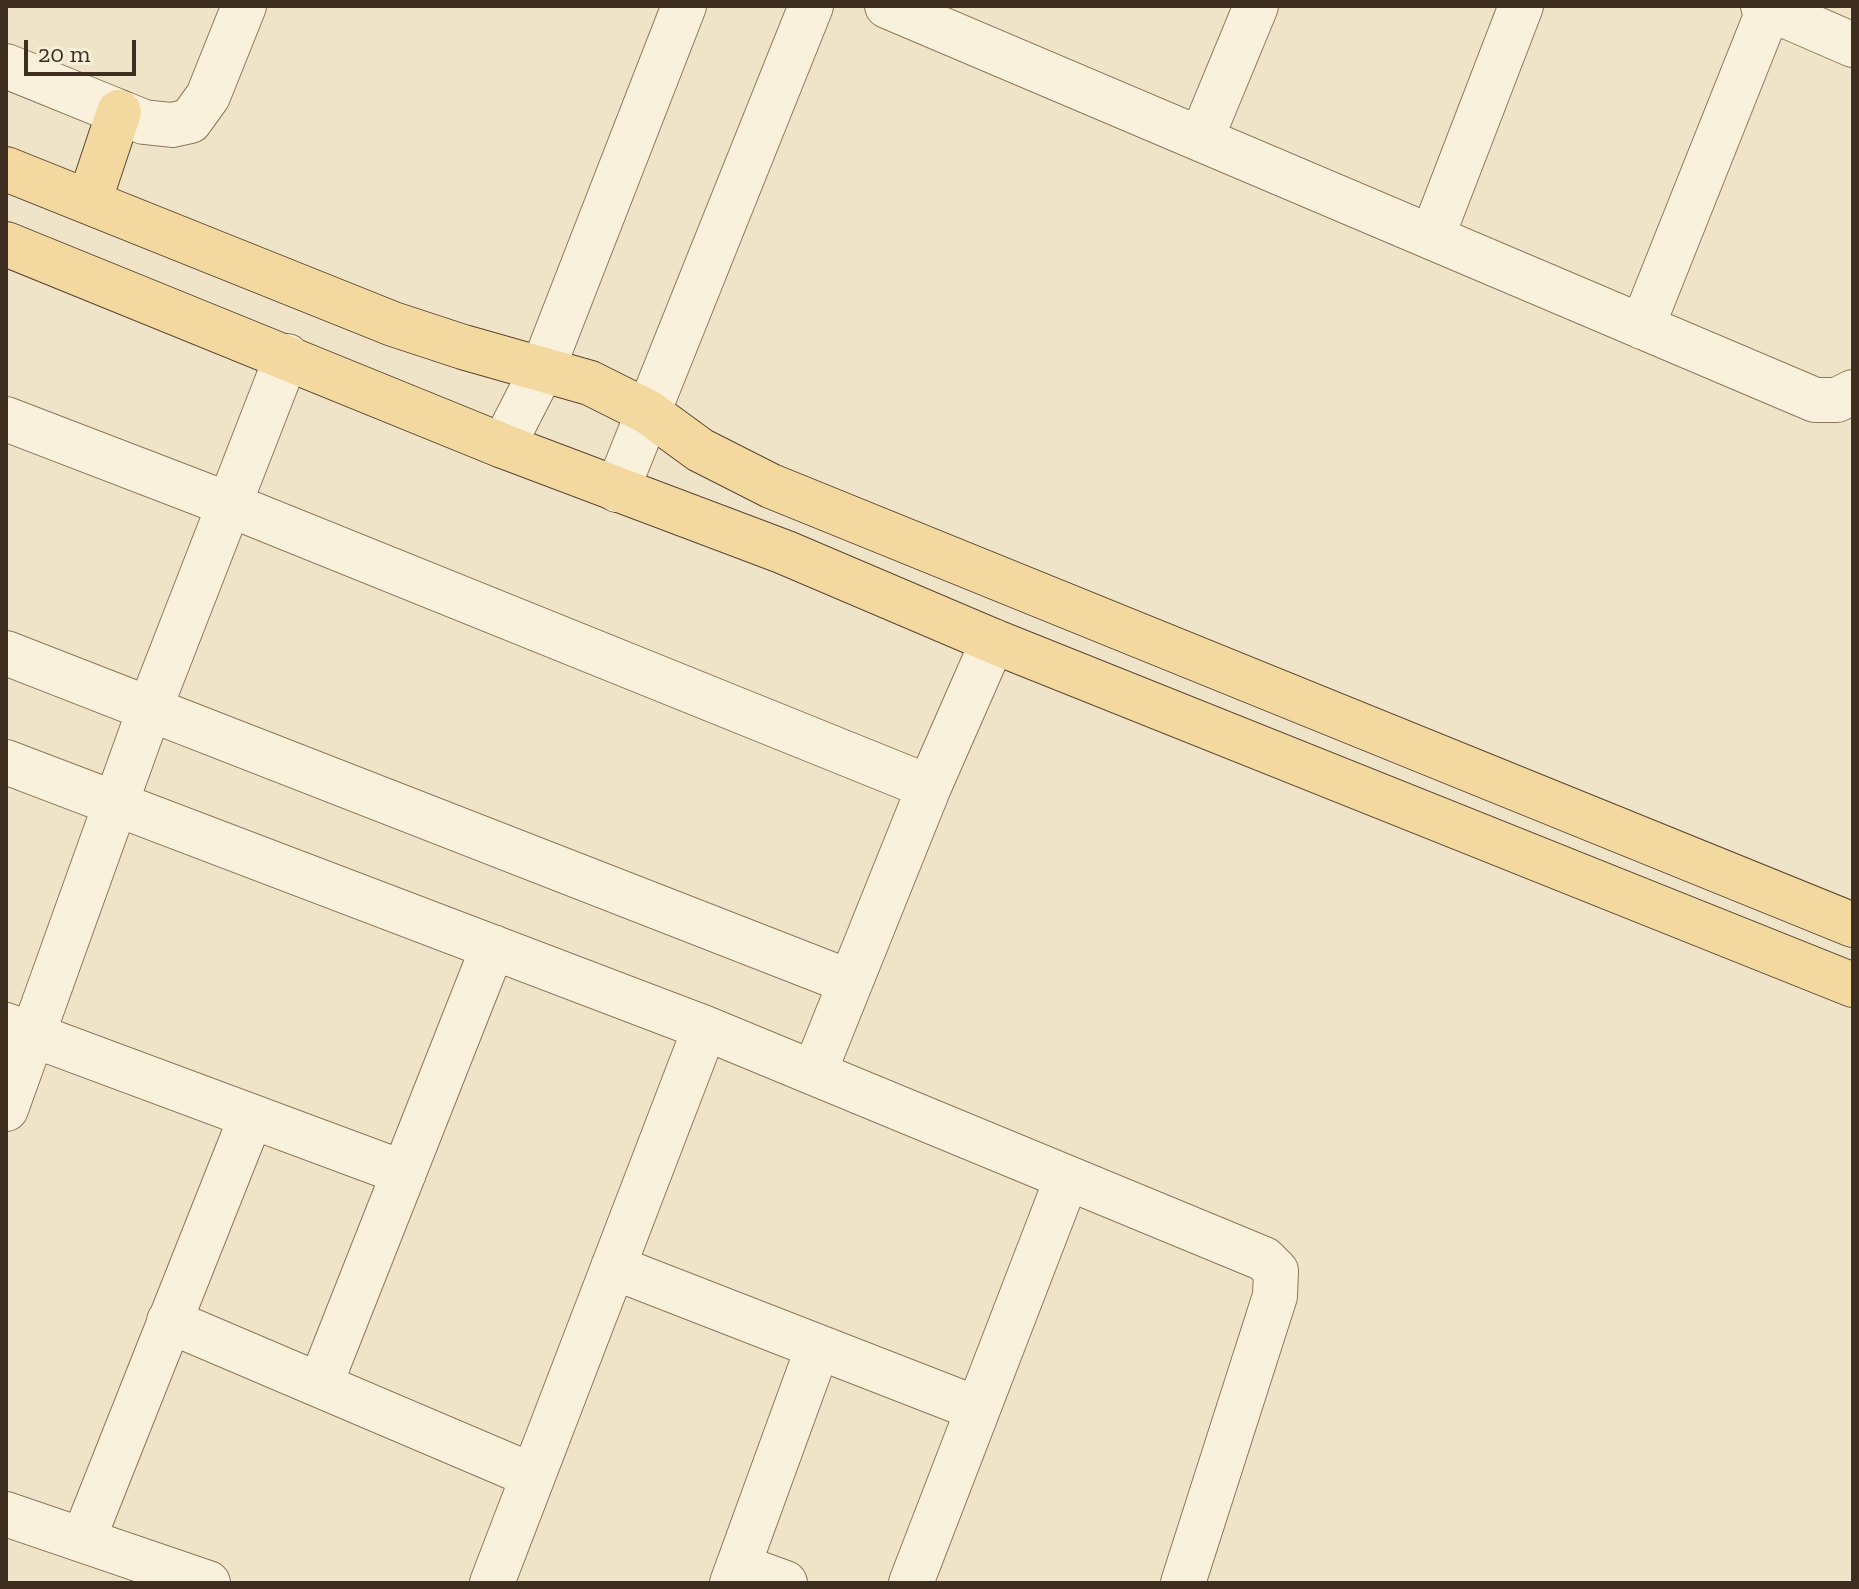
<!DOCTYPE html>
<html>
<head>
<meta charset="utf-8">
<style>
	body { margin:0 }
	#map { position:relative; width:1859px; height:1589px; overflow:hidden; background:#f0e4c8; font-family:"Zilla Slab",serif }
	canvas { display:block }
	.frame { position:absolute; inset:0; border:8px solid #3d2e20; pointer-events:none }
	.scale { position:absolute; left:24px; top:40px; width:112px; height:36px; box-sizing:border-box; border:4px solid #3d2e20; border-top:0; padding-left:10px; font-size:24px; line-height:28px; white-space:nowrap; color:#3d2e20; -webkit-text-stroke:6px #f7eed8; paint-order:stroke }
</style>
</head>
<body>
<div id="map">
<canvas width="1859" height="1589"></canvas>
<div class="frame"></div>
<div class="scale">20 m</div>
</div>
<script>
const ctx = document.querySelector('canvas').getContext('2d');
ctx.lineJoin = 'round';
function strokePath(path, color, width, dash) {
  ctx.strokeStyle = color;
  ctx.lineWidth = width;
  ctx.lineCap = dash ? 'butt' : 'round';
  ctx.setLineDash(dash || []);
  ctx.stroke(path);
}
const minor = new Path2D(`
	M887,6l928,394h22l16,-8
	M1763,6l90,39
	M6,66l138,56 28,3 18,-4 18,-25 36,-90
	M1201,139l55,-133
	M1432,237l89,-231
	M1642,327l128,-321
	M6,419l224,86 699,282
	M503,446l40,-78 141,-362
	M617,490l194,-484
	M6,653l844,329
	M6,762l699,266 559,231 12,12 -1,25 -92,287
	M6,1025l398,148
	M814,1073l115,-286 64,-146
	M6,1109l144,-401 137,-352
	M613,1267l365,142
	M169,1321l364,155
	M320,1385l173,-438
	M6,1514l202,69
	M83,1540l168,-423
	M738,1566l47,17
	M492,1583l213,-555
	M732,1583l86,-236
	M911,1583l156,-405`);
const primary = new Path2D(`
	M6,169l387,155 70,23 127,36 58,29 52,38 71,36 1082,439
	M89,202l30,-90
	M6,244l497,202 281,106 209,89 860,344`);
strokePath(minor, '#8d765c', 46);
strokePath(primary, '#5b4430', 46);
strokePath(minor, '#faf1dc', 44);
strokePath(primary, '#f3d9a0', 44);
</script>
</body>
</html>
